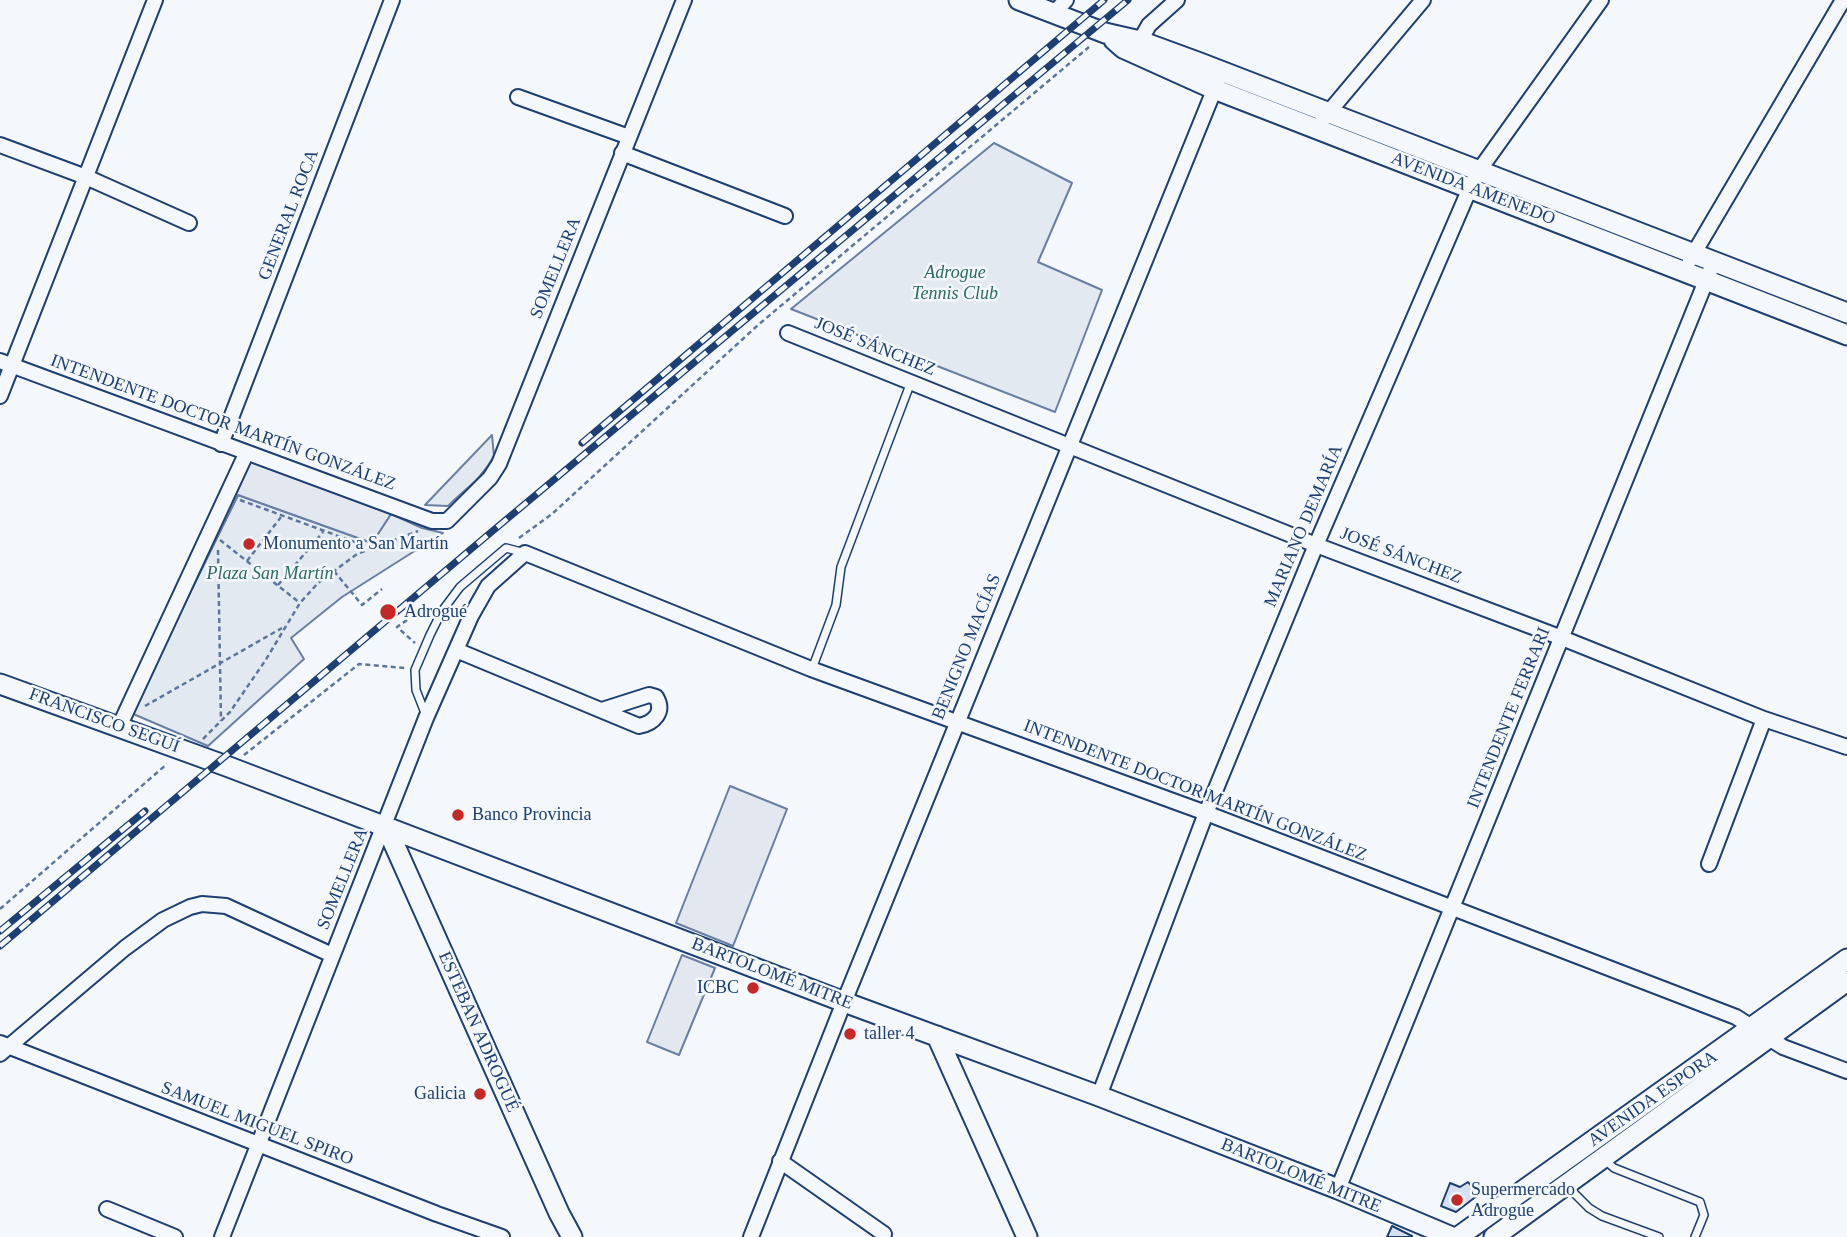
<!DOCTYPE html>
<html>
<head>
<meta charset="utf-8">
<style>
	body { margin:0 }
	canvas { display:block; background:#f4f7fb }
</style>
</head>
<body>
<canvas width="1847" height="1237"></canvas>
<script>
const ctx = document.querySelector('canvas').getContext('2d');
ctx.lineJoin = 'round';
function paint(path, color) {
  ctx.fillStyle = color;
  ctx.fill(path, 'evenodd');
}
function strokePath(path, color, width, dash) {
  ctx.strokeStyle = color;
  ctx.lineWidth = width;
  ctx.lineCap = dash ? 'butt' : 'round';
  ctx.setLineDash(dash || []);
  ctx.stroke(path);
}
function write(font, color, halo, rows, align = 'center') {
  ctx.font = font + ' Georgia,serif';
  ctx.lineWidth = 5;
  ctx.setLineDash([]);
  ctx.textBaseline = 'middle';
  ctx.strokeStyle = halo;
  ctx.fillStyle = color;
  for (const [text, x, y, turn = 0] of rows) {
    ctx.save();
    ctx.translate(x, y);
    ctx.rotate((+turn || 0) * Math.PI / 180);
    ctx.textAlign = isNaN(turn) ? turn : align;
    if (halo) ctx.strokeText(text, 0, 0);
    ctx.fillText(text, 0, 0);
    ctx.restore();
  }
}
const green = new Path2D(`
	M994,143l78,40 -34,79 64,28 -47,122 -264,-103z
	M492,435l2,21c-14,25 -27,31 -46,50l-23,-1z
	M238,495l134,48 19,-29 31,14 21,5 -101,64 -51,41 13,21 -96,87 -77,-33z`);
paint(green, '#e3e9f0');
strokePath(green, '#687fa3', 2);
const parking = new Path2D(`
	M246,454l152,54 -7,6 -19,29 -134,-48 -107,218z
	M730,786l57,23 -54,137 -57,-23z
	M682,955l33,13 -36,87 -32,-13z`);
paint(parking, '#e3e8f0');
strokePath(parking, '#687fa3', 2);
const building = new Path2D(`
	M1468,1182l10,13 -22,17 -15,-6 9,-23 10,4z
	M1392,1226l20,10v1h-25z`);
paint(building, '#d5e0f0');
strokePath(building, '#1d3f73', 2);
const lane = new Path2D(`
	M812,669l24,-64 5,-38 70,-185
	M425,713l-9,-23 -1,-20 15,-35 12,-24 18,-24 46,-39 19,5
	M1605,1160l9,8 86,34 4,13 -9,22
	M1566,1185l23,23 13,8 57,21`);
const street = new Path2D(`
	M1054,13l12,-13
	M1140,41l9,-16 28,-25
	M518,97l111,40
	M1323,119l100,-119
	M0,145l86,32 103,46
	M622,153l163,63
	M1690,260l153,-260
	M788,333l528,212 246,93 202,81 83,28
	M0,361l432,160h15l43,-43 9,-14 185,-464
	M0,396l155,-396
	M221,444l171,-444
	M456,650l183,76c15,-3 26,-14 17,-29l-7,-2 -47,15
	M119,727l127,-273
	M1709,864l55,-145
	M0,1043l437,171 65,23
	M0,1054l125,-106 38,-28 27,-13 12,-3 24,2 106,49
	M1099,1096l107,-283 110,-268 154,-357 8,-16 123,-172
	M780,1161l104,73
	M1338,1189l372,-918
	M107,1209l68,28
	M222,1237l204,-519 45,-102 17,-30 37,-33 286,116 395,144 530,204 47,30 64,24
	M751,1237l93,-235 373,-919`);
const secondary = new Path2D(`
	M1019,0l86,33 35,8 60,22 647,250
	M1114,40l9,8 91,41 633,246
	M0,684l229,83 615,235 255,94 239,93 114,48
	M386,826l173,387 13,24
	M937,1036l90,201
	M1458,1237l389,-278
	M1494,1237l353,-256`);
strokePath(lane, '#1d3f73', 10);
strokePath(street, '#1d3f73', 18);
strokePath(secondary, '#1d3f73', 23);
strokePath(new Path2D(`
	M240,500l131,48
	M519,538l33,-24 206,-189 331,-278
	M220,540l80,63
	M218,550l3,171
	M247,561l34,-44
	M334,571l28,34 20,-16
	M278,585l45,-53
	M407,620l-10,7 18,16
	M145,706l137,-78
	M203,739l27,-27 35,-51 35,-58 18,-20 39,-29 61,-23
	M244,755l115,-91 46,4
	M0,909l167,-145`), '#5e769c', 2.5, [5, 3.5]);
strokePath(lane, '#f4f7fb', 7);
strokePath(street, '#f4f7fb', 14);
strokePath(secondary, '#f4f7fb', 19);
const rail = new Path2D(`
	M582,443l522,-443
	M0,931l145,-120
	M0,946l483,-407 645,-539`);
strokePath(rail, '#1d3f73', 7);
strokePath(rail, '#f4f7fb', 4.5, [13]);
for (const [x, y, r, color] of [
	[249,544,7,"#c62828"],
	[388,612,9,"#c62828"],
	[458,815,7,"#c62828"],
	[753,988,7,"#c62828"],
	[850,1034,7,"#c62828"],
	[480,1094,7,"#c62828"],
	[1457,1200,7,"#c62828"]
]) {
  const dot = new Path2D();
  dot.arc(x, y, r, 0, 2 * Math.PI);
  ctx.fillStyle = color;
  ctx.fill(dot);
  strokePath(dot, '#f4f7fb', 2.5);
}
write('18px', '#1d3f73', '#f4f7fb', [
	["AVENIDA AMENEDO",1473,189,21],
	["GENERAL ROCA",289,215,-69],
	["SOMELLERA",556,268,-68],
	["JOSÉ SÁNCHEZ",875,347,22],
	["INTENDENTE DOCTOR MARTÍN GONZÁLEZ",223,423,20],
	["MARIANO DEMARÍA",1304,526,-67],
	["JOSÉ SÁNCHEZ",1401,556,21],
	["BENIGNO MACÍAS",967,647,-68],
	["INTENDENTE FERRARI",1509,718,-68],
	["FRANCISCO SEGUÍ",104,721,20],
	["INTENDENTE DOCTOR MARTÍN GONZÁLEZ",1195,791,21],
	["SOMELLERA",343,879,-68],
	["BARTOLOMÉ MITRE",772,974,21],
	["ESTEBAN ADROGUÉ",478,1032,66],
	["AVENIDA ESPORA",1653,1099,-35],
	["SAMUEL MIGUEL SPIRO",257,1124,21],
	["BARTOLOMÉ MITRE",1301,1176,22]
]);
write('italic 18px', '#2c6c60', '#f4f7fb', [
	["Adrogue",955,273],
	["Tennis Club",955,294],
	["Plaza San Martín",270,574]
]);
write('18px', '#1d3f73', '#f4f7fb', [
	["Monumento a San Martín",263,544],
	["Adrogué",404,612],
	["Banco Provincia",472,815],
	["ICBC",739,988,"right"],
	["taller 4",864,1034],
	["Galicia",466,1094,"right"],
	["Supermercado",1471,1190],
	["Adrogue",1471,1211]
], 'left');
</script>
</body>
</html>
